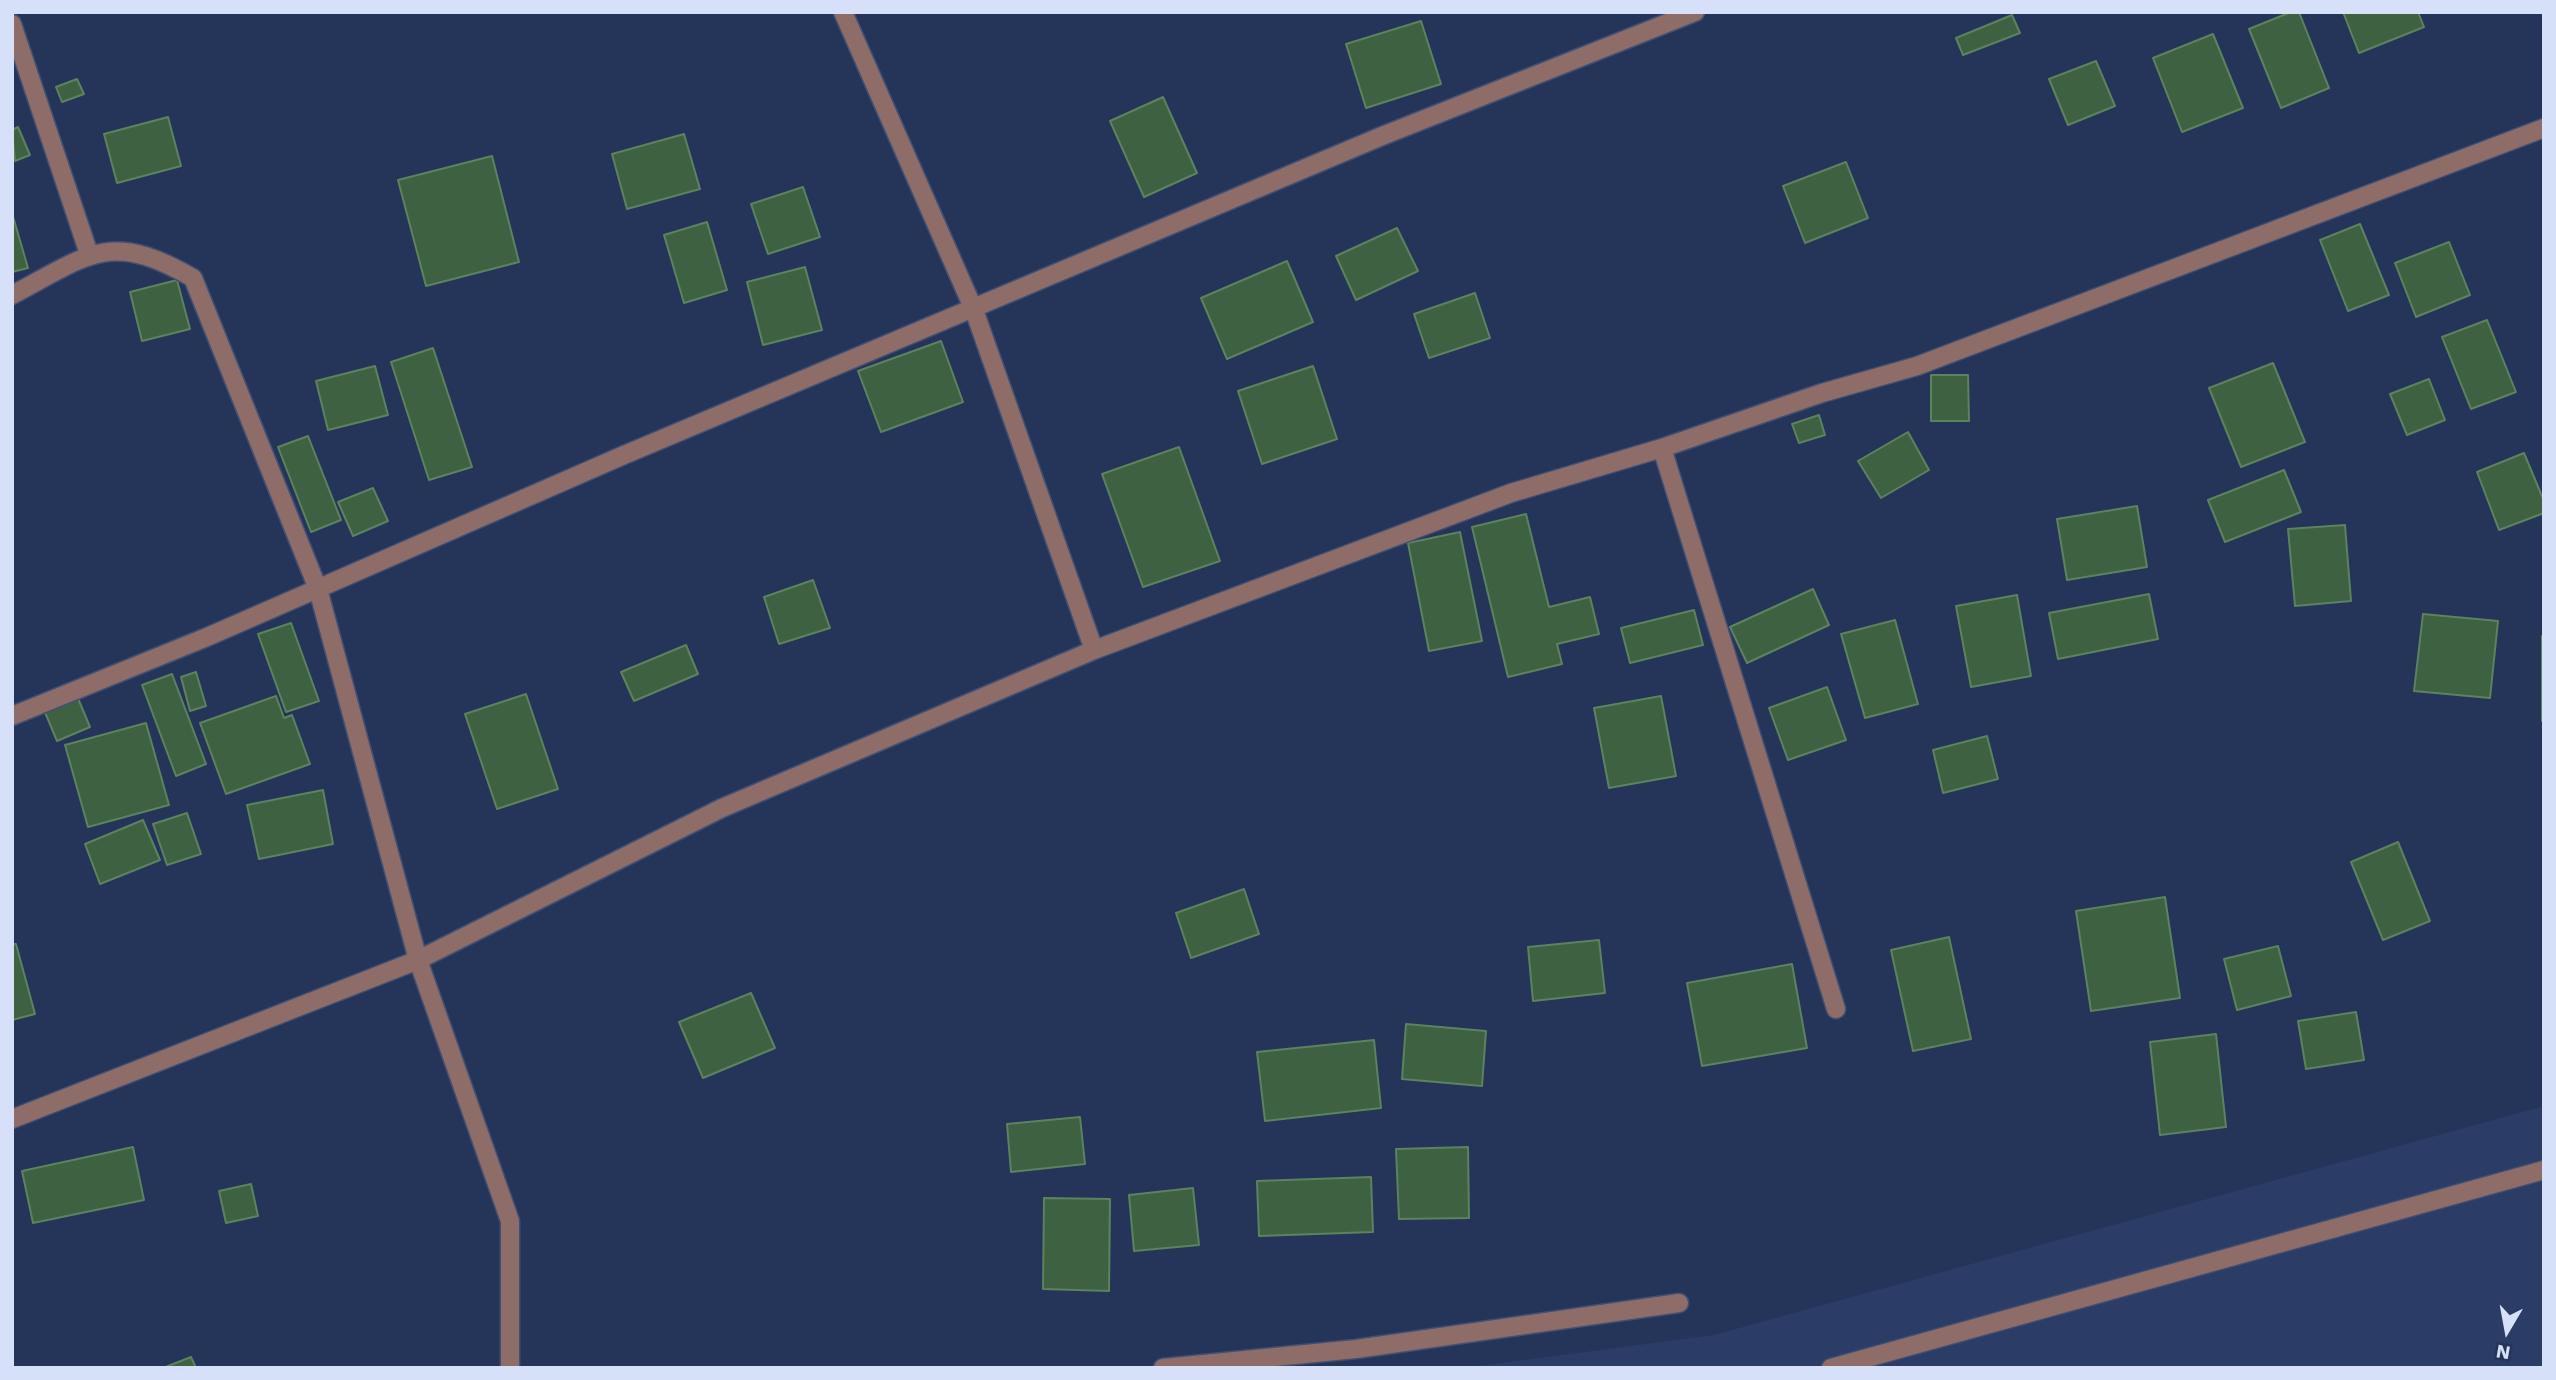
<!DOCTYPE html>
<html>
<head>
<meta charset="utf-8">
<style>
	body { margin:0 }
	#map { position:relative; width:2556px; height:1380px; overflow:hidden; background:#253459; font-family:"Work Sans",sans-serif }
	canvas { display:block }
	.frame { position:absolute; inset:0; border:14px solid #d6e0f8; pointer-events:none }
	.north { position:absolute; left:2472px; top:1296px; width:70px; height:70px; -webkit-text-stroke:5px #253459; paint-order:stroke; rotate:190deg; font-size:19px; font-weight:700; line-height:28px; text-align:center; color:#d6e0f8 }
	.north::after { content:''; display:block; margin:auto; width:24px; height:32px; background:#d6e0f8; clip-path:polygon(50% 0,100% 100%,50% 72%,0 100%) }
</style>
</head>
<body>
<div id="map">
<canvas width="2556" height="1380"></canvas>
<div class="frame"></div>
<div class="north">N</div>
</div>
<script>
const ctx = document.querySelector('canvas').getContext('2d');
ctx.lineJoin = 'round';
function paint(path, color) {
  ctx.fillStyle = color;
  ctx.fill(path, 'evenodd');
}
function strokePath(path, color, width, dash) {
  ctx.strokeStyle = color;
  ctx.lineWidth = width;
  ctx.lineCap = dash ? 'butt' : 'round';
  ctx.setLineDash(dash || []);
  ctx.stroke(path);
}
paint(new Path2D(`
	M2544,1106v262h-1081l251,-33z`), '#2b3c67');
const building = new Path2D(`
	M2291,12h8l30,76 -48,20 -32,-79z
	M2343,12h75l6,15 -65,26z
	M2012,15l8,18 -57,22 -7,-17z
	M1421,21l20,63 -75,24 -20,-64z
	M2213,34l30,74 -61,24 -29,-74z
	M2096,61l19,45 -47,19 -19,-46z
	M77,79l7,15 -22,8 -6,-15z
	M1163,97l34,76 -53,24 -34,-76z
	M168,117l13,49 -64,17 -13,-49z
	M18,127l12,28 -15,6 -3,-31z
	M684,134l16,55 -73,20 -15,-55z
	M492,156l27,106 -93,24 -28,-106z
	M1846,162l22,56 -63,25 -22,-57z
	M803,187l17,50 -52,17 -17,-50z
	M12,213l16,55 -16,4z
	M707,222l20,68 -43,13 -20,-68z
	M2360,224l29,71 -41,16 -28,-71z
	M1397,228l21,43 -62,29 -20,-44z
	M2449,242l21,53 -54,22 -21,-54z
	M1287,261l26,61 -86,37 -26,-61z
	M805,267l17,63 -59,15 -16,-63z
	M177,280l13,49 -48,12 -12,-49z
	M1475,293l15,45 -61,20 -15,-44z
	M2487,320l29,72 -45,17 -29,-72z
	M941,341l22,61 -82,30 -23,-61z
	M433,348l39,119 -43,13 -38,-118z
	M2273,363l32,79 -64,25 -32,-79z
	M375,366l13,49 -60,15 -12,-49z
	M1313,366l24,73 -75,25 -24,-73z
	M1931,375h37l1,46h-38z
	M2429,379l16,41 -38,15 -17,-41z
	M1819,415l6,20 -26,8 -7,-19z
	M1908,432l21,38 -48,28 -23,-37z
	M308,436l33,84 -30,12 -33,-85z
	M1179,447l41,114 -77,26 -41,-113z
	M2524,453l20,48v12l-45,17 -22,-58z
	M2284,470l17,42 -76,30 -17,-42z
	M373,488l15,33 -35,15 -15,-34z
	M2137,506l10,61 -80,13 -10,-61z
	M1526,514l23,93 41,-10 9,37 -42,10 5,20 -54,13 -36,-150z
	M2345,525l6,76 -56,5 -7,-77z
	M1460,532l22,109 -53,10 -21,-108z
	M813,580l17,48 -51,16 -15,-47z
	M1813,589l16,36 -82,38 -17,-36z
	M2149,594l9,45 -100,20 -9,-46z
	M2017,595l14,81 -60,11 -15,-81z
	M1694,610l9,35 -73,18 -9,-35z
	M2423,614l75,7 -8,77 -76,-7z
	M1895,620l23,84 -53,14 -24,-84z
	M291,623l28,78 -33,11 -28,-78z
	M2542,636h2l-2,85z
	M686,645l12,29 -64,27 -13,-29z
	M196,672l10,34 -16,5 -9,-34z
	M172,674l34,90 -30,12 -34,-91z
	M1827,687l19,53 -58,20 -19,-52z
	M526,694l32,95 -61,20 -32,-95z
	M77,696l13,31 -33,14 -13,-31z
	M276,696l8,22 8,-3 18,49 -84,30 -26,-71z
	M1661,696l15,80 -67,12 -15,-80z
	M146,723l23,82 -81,22 -23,-82z
	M1987,736l11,43 -55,14 -10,-43z
	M323,790l10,54 -74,15 -12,-54z
	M187,813l14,41 -34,11 -14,-41z
	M143,820l17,40 -60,24 -15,-40z
	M2398,842l32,79 -47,19 -32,-78z
	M1244,889l15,45 -68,24 -15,-45z
	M2165,897l15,101 -89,13 -15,-100z
	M1949,937l22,102 -58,12 -22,-101z
	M1599,940l6,53 -72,8 -5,-54z
	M12,944h4l19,70 -23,6z
	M2278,946l13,50 -54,14 -13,-51z
	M1792,964l15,84 -105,18 -15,-83z
	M751,993l24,55 -72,30 -24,-56z
	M2356,1012l8,48 -58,9 -8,-48z
	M1406,1024l80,7 -4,55 -80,-7z
	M2216,1034l10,93 -66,8 -10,-93z
	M1374,1040l7,68 -116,13 -8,-69z
	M1080,1117l5,47 -74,8 -4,-48z
	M133,1147l11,53 -111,23 -11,-52z
	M1468,1147l1,71 -70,1 -3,-70z
	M1371,1177l2,55 -114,4 -2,-55z
	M251,1184l7,32 -32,7 -7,-32z
	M1193,1188l6,57 -65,6 -5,-56z
	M1044,1198l66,1 -1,92 -66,-2z
	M191,1357l5,11h-33z`);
paint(building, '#3e6241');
strokePath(building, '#5c825f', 2);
const minor = new Path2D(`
	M843,12l131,298 120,340
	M12,24l77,230
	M12,295c78,-41 98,-65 181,-17l125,311 100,371 92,261v147
	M1662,448l174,561
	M12,716l195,-79 417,-182 758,-319 313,-124
	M12,1119l406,-159 304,-152 372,-158 417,-157 151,-45 160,-55 95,-27 627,-238
	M1163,1368l193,-19 323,-46
	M1831,1368l713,-198`);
strokePath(minor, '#415072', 21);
strokePath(minor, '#8e6c68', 18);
</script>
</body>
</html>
